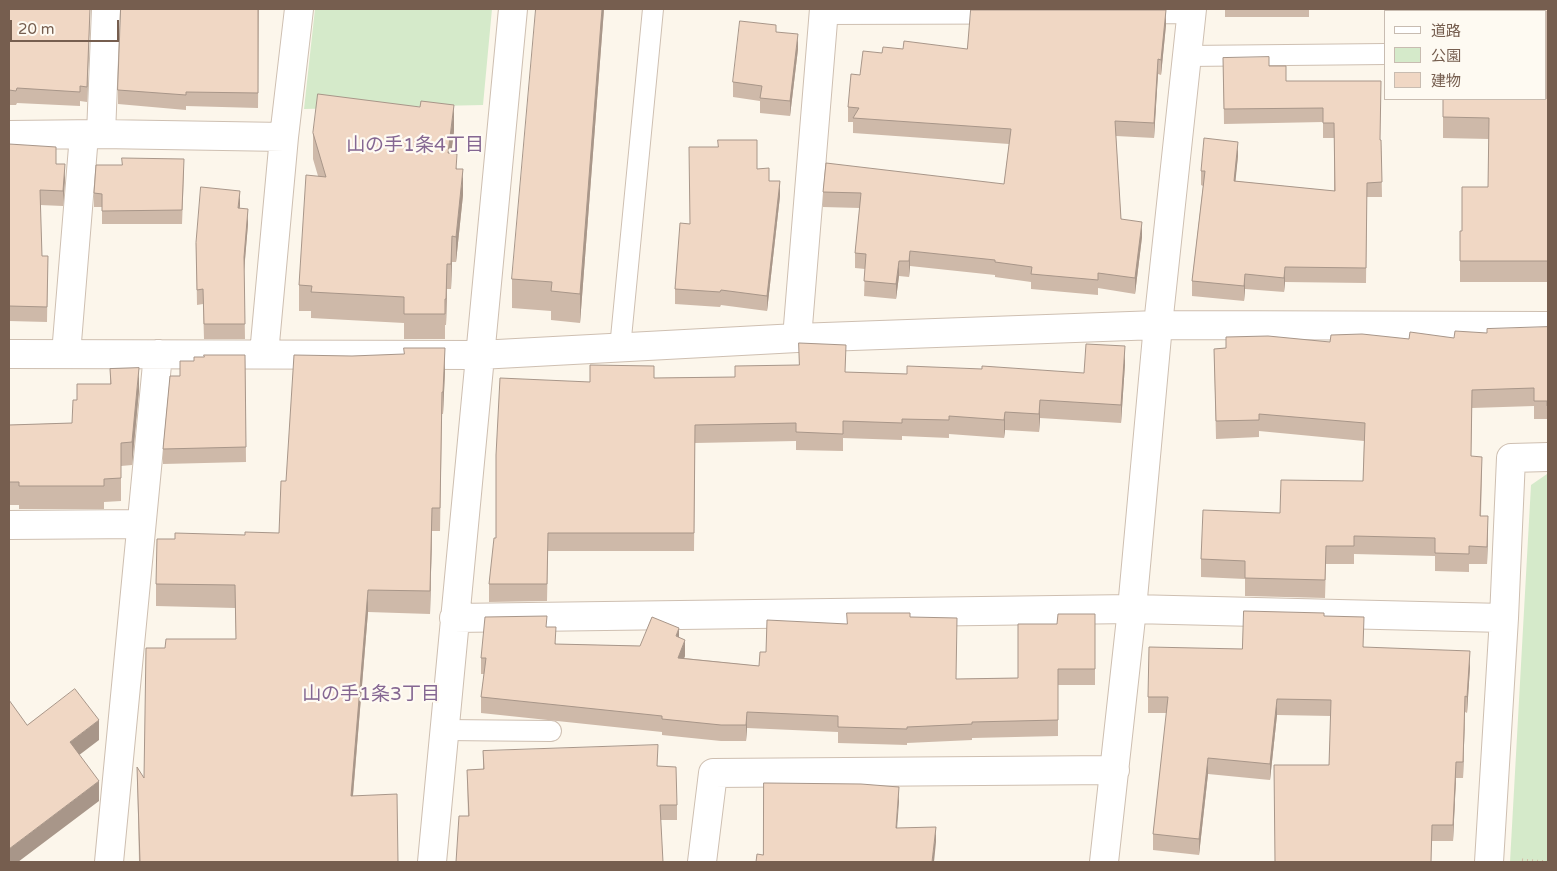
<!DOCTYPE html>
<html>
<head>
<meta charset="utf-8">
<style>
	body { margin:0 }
	#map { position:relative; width:1557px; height:871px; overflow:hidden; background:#fcf6eb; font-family:"Varela Round","Noto Sans JP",sans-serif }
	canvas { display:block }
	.frame { position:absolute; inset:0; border:10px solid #765e4f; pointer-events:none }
	.legend { position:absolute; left:1384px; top:10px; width:162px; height:90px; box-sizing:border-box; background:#fefaf2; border:1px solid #c8bcb1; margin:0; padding:6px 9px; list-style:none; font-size:15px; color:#765e4f }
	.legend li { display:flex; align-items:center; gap:10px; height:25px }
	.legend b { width:25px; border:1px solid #c8bcb1 }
	.scale { position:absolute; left:10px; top:20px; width:109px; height:22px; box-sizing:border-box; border:2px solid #765e4f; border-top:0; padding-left:6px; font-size:15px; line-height:18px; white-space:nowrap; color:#765e4f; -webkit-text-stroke:4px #fefaf2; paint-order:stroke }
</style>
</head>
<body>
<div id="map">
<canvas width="1557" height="871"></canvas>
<div class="frame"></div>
<ul class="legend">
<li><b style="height:6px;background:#fff"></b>道路</li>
<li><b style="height:14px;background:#d5eaca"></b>公園</li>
<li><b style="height:14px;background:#f0d7c4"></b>建物</li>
</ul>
<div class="scale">20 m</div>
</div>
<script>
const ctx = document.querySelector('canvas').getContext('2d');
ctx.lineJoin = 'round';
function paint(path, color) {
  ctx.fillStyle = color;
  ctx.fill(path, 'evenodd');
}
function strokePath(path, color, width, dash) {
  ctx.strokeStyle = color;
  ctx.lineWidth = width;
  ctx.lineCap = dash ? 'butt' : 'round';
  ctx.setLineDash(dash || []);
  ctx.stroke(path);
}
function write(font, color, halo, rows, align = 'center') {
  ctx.font = font + ' "Varela Round","Noto Sans JP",sans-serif';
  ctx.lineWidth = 4.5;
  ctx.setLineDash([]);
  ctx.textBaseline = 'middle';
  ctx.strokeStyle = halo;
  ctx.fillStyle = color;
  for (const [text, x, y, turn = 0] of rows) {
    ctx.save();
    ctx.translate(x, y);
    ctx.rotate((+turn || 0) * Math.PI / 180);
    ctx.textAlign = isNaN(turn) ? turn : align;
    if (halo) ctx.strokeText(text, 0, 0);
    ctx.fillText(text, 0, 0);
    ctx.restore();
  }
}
paint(new Path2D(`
	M315,9h177l-9,96 -179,4z
	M1547,474h1v388h-38l21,-377z`), '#d5eaca');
const lane = new Path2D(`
	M1187,56l199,-2
	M620,348l33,-339
	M444,730l107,1`);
const street = new Path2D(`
	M824,10l368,-1
	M101,134l5,-125
	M9,135l92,-1 183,3
	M797,338l27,-329
	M9,354l470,1 318,-17 361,-13 390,1
	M66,354l18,-219
	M264,354l20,-217 15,-128
	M9,525l132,-1
	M454,618l678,-9 372,9
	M109,862l49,-508
	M432,862l81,-853
	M702,862l11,-89 402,-3
	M1104,862l28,-253 26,-284 34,-316
	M1489,862l15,-244 7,-160 37,-1`);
strokePath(lane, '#cebfb1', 22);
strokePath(street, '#cebfb1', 30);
strokePath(new Path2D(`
	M1522,860l26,2`), '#d6baa7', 3, [1, 4]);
strokePath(lane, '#fff', 20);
strokePath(street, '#fff', 28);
paint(new Path2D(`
	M9,9h81l-3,93 -7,-1v5l-63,-3 -1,2h-7z
	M259,9l-1,99 -72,-2v4l-68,-6v-14z
	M604,9l-24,314 -29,-3v-9l-39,-3v-29z
	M1225,9h84v8h-84z
	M1548,9v273h-88v-51h2l26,-44 1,-48 -46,-1v-21z
	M1166,25l-5,50 -3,-1 -4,64 -38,-2 5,83 21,18 -7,57 -37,-6v7l-67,-6v-7l-36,-5v-2l-85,-9 -1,11 -10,-1 -3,23 -32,-3 1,-27 -10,-1v-15l5,-45 -37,-1v-15l181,-8 5,-40 -156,-11v-11h-5v-15l12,-32 22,-22 21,-4h64z
	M776,32l22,17 -8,67 -30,-3v-12l-27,-4v-15z
	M1223,58l46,8 17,15 94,59h1l1,57h-15l-1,86 -81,-1 -1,10 -39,-3 -1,12 -52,-5v-15l11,-95 -2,-1v-14l37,-15 -3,25 99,10v-53h-11v-16l-99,2z
	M454,131l-3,22 6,16 6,26 -7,67h-4l-1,27h-4l-1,36h-1v14h-41v-16l-93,-5v-7h-12v-26l19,-109 -5,-17v-26z
	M9,144l47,20 9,15 -2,27 -23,-1 2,51h6l-1,66 -38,-1z
	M757,169l12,12 11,15 -13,115 -46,-6 -1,2 -45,-3v-15l15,-65z
	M184,172l-2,52h-80v-17h-8v-14z
	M240,208l8,16 -4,46 1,69h-41l-1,-35 -6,1 -1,-62z
	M1548,327v97h-1v-5h-13v-13l-62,2 -1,48 11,18 -1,42 7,17 -1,31h-18v8l-34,-1v-15l-81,-2v10h-28l-1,34 -80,-2v-17l-44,-2v-18l79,-46 83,-32 1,-40 -105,-10v6l-43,2 -2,-90 12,-1v-11l104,5 124,-4 33,-5z
	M245,355l1,107 -83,2v-15l17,-73 14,-15z
	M1125,364l-4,59 -81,-5 -1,14 -34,-2 -1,8 -55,-4v4l-47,-2v4l-59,-2v13l-47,-1v-9l-101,2 -1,108h-146l-1,50 -58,1v-18l7,-46 94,-156 64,-4 81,-1 110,-5 62,2 177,-1z
	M110,369l29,22 -7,74 -11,1v35l-17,1v7h-85v-4h-10v-80l63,-2 5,-23 33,-16z
	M445,371l-2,43h-1l-2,117h-8l-2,83 -62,-2 -15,184 45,66h-259l-2,-95 7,11 21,-130 71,-9 -1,-31 -79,-2v-22l19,-45 104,-6 7,-52z
	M1095,614v71h-37v51l-86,2v2l-65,3v2l-69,-2v-11l-91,-4 -1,13h-25l-59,-6v-3l-181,-19v-16l3,-23h-3v-16l66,-31 9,17 84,2 39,-8 6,18 -1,2 75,8 7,-14 81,-28 63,-7 46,62 62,-1 39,-54z
	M1324,616l40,31 106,20 -3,46 -2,-1 -2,66h-7l-3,63h-21l-103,-76 2,-49 -54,-1 -7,65 -62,-6 -9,81 -46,-5v-16l14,-121h-19v-16l94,-48z
	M483,751l174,15 20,39v15h-16l-193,-4 -1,-46 16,-1z`), '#ceb9a9');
paint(new Path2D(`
	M90,9l-3,93v-15z
	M602,9h2l-24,314v-29z
	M1166,10v15l-5,50v-15z
	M798,34v15l-8,67v-15z
	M1158,59v15l-4,64v-15z
	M454,105v26l-6,48v-26z
	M1238,142v14l-4,40v-15z
	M65,164v15l-2,27v-15z
	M463,169v26l-7,67v-25z
	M780,181v15l-13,115v-15z
	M240,191v15l-2,17v-15z
	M248,209v15l-4,48v-15z
	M1142,222v15l-7,57v-16z
	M452,236v26l-1,27v-25z
	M910,251v15l-1,11v-16z
	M899,261v15l-3,23v-15z
	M447,264v25l-1,36v-26z
	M1285,267v15l-1,10v-14z
	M1245,274v15l-1,12v-15z
	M1125,346v18l-4,59v-18z
	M445,348v23l-2,43v-22z
	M139,368v23l-7,74v-23z
	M1040,400v18l-1,14v-18z
	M1005,412v18l-1,8v-18z
	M432,508v23l-2,83v-23z
	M1488,516v17l-1,31v-17z
	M368,590v22l-17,206v-22z
	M679,628v16l-3,-8z
	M685,640v16l-7,18v-16z
	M1470,651v16l-3,46v-16z
	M1465,696v16l-2,66v-16z
	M1277,699v16l-7,65v-16z
	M747,712v16l-1,13v-16z
	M99,720v20l-29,22v-20z
	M1208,758v16l-9,81v-16z
	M1456,762v16l-3,63v-16z
	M99,781v20l-81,61h-9v-13z
	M899,787v15l-3,41v-15z
	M936,827v15l-2,20h-2z`), '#a89689');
const building = new Path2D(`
	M9,9h81l-3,78 -7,-1v6l-63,-4 -1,3 -7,-1z
	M121,9h137v84l-72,-1v3l-68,-5z
	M536,9h66l-22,285 -29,-3 1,-9 -40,-3z
	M1401,9h147v252h-88v-30h2v-44h26l1,-69 -46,-1v-18h103v-88h-146z
	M971,10h195l-5,50 -3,-1 -4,64 -39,-2 6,98 21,3 -7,56 -37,-5v7l-67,-6 1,-7 -37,-5v-2l-85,-9 -1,10h-10l-3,23 -32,-3 2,-27 -11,-1 6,-60 -38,-1 3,-29 178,21 7,-55 -158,-11 6,-10 -11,-1 3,-33 9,1 3,-24 19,2 1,-6 20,2 1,-8 63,8z
	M740,21l36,4v7l22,2 -8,67 -30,-3 2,-12 -29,-4z
	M1269,57v9h17v15h95l-1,59h1l1,42 -15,1 -1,85 -81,-1 -1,11 -39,-4 -1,12 -52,-5 13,-110h-4l3,-33 34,4 -4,39 101,10 -1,-68h-11v-15l-99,1 -1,-51z
	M318,94l102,13 1,-6 33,4 -6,48 9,1 -1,15h7l-7,68 -4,-1 -1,28h-4l-1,35h-1v15h-41v-17l-93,-5 1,-6 -13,-1 7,-110 20,2 -13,-44z
	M718,140h39v29l12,-1v13h11l-13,115 -46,-6 -1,2 -45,-3 5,-66 10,1 -1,-77h29z
	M9,144l47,3v17h9l-2,27 -23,-1 2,66h6l-1,51 -38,-1z
	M122,158l62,1 -2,51 -80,1v-17l-8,-1 2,-28h26z
	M201,187l39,4 -2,17 10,1 -4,48 1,67h-41l-1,-35 -6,1 -1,-47z
	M1548,327v79h-1v-5h-13v-13l-62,2 -1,66 11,1 -2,59h8l-1,31 -18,-1v8l-34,-1v-15l-81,-2v10h-28l-1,34 -80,-2v-17l-44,-2 2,-49 77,3 1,-33 82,1 2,-58 -106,-9v6l-43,1 -2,-72 12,-1v-11l42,-1 62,6 1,-7 31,-1 47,5 1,-7 44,6 1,-7 32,2v-4z
	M799,343l47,2 -1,27 62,2v-8l75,3v-3l102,7 2,-29 39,2 -4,59 -81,-5 -1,14 -34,-2 -1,8 -55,-4v4l-47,-1v4l-59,-2v13l-47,-2v-9l-101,2 -1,108h-146l-1,51h-58l5,-46h2v-83l4,-77 90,4v-17l64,1v12l81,-1v-11l64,-1z
	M404,348h41l-2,44h-1l-2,116h-8l-2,83 -62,-1 -17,206 46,-2 1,68h-258l-3,-95 7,11 2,-130h19l1,-9h70l-1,-54 -79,-1 1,-45h18v-6l70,2v-3l34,1 2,-52h5l8,-126 58,1 52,-2z
	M204,355h41l1,92 -83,2 7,-73h10v-15h14v-4h10z
	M139,368l-7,74 -11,1v35l-17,1v7h-85v-4h-10v-57l63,-2 1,-23h4v-16h34l-1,-15z
	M1244,611l80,2v3l40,1 -1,30 107,4 -3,46 -2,-1 -2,66h-7l-3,63h-21l-1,37h-156l-1,-97h55l2,-65 -54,-1 -7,65 -62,-6 -9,81 -46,-5 15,-137h-20l1,-50 93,2z
	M847,613h63v4l47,1 -1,61 62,-1v-54h39l1,-10h37v55h-37v51l-86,2v2l-65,3v2l-69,-2v-11l-91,-4 -1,13h-25l-59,-6v-3l-181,-19 5,-39h-5l4,-41 62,-1 -1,11h10l-1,17 85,2 12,-29 27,11 -3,8 9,4 -7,18 81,8 1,-14h6l1,-32 80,4z
	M75,689l24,31 -29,22 29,39 -90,68v-149l18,25z
	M658,745l-1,21 19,1 1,38h-17l3,57h-207l3,-46h10l-2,-46 17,-1 -1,-18z
	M764,783l97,1 38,3 -3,41 40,-1 -4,35h-176l1,-8 6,1z`);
paint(building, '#f0d7c4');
strokePath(building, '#a89689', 1);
write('19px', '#856792', '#fefaf2', [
	["山の手1条4丁目",415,146],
	["山の手1条3丁目",371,695]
]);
</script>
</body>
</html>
